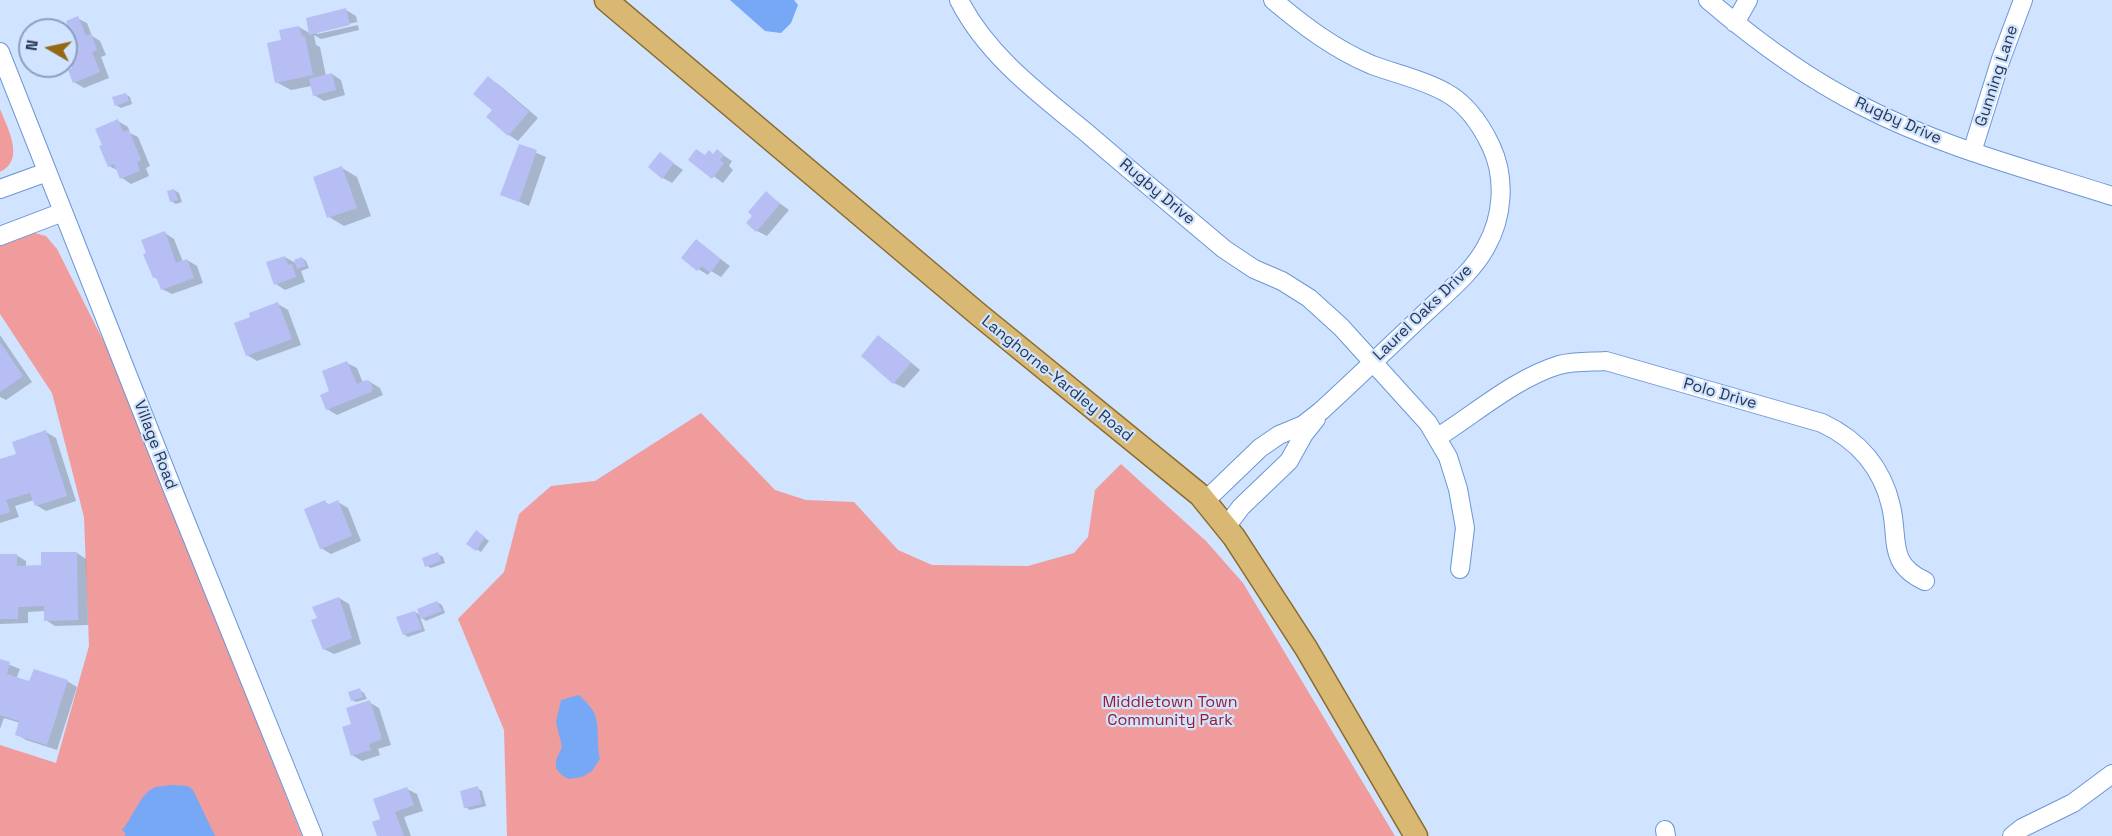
<!DOCTYPE html>
<html>
<head>
<meta charset="utf-8">
<style>
	body { margin:0 }
	#map { position:relative; width:2112px; height:836px; overflow:hidden; background:#d0e3ff; font-family:"Space Grotesk",sans-serif }
	canvas { display:block }
	.north { position:absolute; left:18px; top:18px; width:60px; height:60px; box-sizing:border-box; background:#d0e3ff; border:2px solid #8c9fbb; border-radius:50%; rotate:279deg; font-size:16px; font-weight:700; line-height:24px; text-align:center; color:#273854 }
	.north::after { content:''; display:block; margin:auto; width:21px; height:27px; background:#936914; clip-path:polygon(50% 0,100% 100%,50% 72%,0 100%) }
</style>
</head>
<body>
<div id="map">
<canvas width="2112" height="836"></canvas>
<div class="north">N</div>
</div>
<script>
const ctx = document.querySelector('canvas').getContext('2d');
ctx.lineJoin = 'round';
function paint(path, color) {
  ctx.fillStyle = color;
  ctx.fill(path, 'evenodd');
}
function strokePath(path, color, width, dash) {
  ctx.strokeStyle = color;
  ctx.lineWidth = width;
  ctx.lineCap = dash ? 'butt' : 'round';
  ctx.setLineDash(dash || []);
  ctx.stroke(path);
}
function write(font, color, halo, rows, align = 'center') {
  ctx.font = font + ' "Space Grotesk",sans-serif';
  ctx.lineWidth = 4.5;
  ctx.setLineDash([]);
  ctx.textBaseline = 'middle';
  ctx.strokeStyle = halo;
  ctx.fillStyle = color;
  for (const [text, x, y, turn = 0] of rows) {
    ctx.save();
    ctx.translate(x, y);
    ctx.rotate((+turn || 0) * Math.PI / 180);
    ctx.textAlign = isNaN(turn) ? turn : align;
    if (halo) ctx.strokeText(text, 0, 0);
    ctx.fillText(text, 0, 0);
    ctx.restore();
  }
}
paint(new Path2D(`
	M0,109c7,18 26,51 0,63z
	M31,232l15,4 11,13 53,105 192,482h-302v-91l56,18 33,-117 -5,-129 -32,-124 -52,-79v-69z
	M701,413l74,77 31,10 48,2 44,48 34,15 96,1 46,-13 14,-16 7,-47 26,-26 85,77 37,42 152,253h-888l-3,-106 -46,-111 46,-47 15,-58 32,-28 44,-5z`), '#f09c9d');
paint(new Path2D(`
	M730,0h64l4,5 -7,18 -10,10 -16,-2z
	M579,695c6,6 13,12 16,20 5,13 1,30 5,44l-8,12 -10,6 -13,2 -6,-3 -4,-4 -3,-4v-8l6,-13 -6,-25 5,-22z
	M171,785l17,1 5,4 22,46h-91l2,-2 -4,-4c11,-12 19,-39 34,-43 5,-1 10,-1 15,-2z`), '#76a8f6');
paint(new Path2D(`
	M346,10l10,6 3,14 -38,9 -7,-4 2,10 4,2 6,29 6,-2 9,6 4,15 -21,6 -10,-6 -2,-9 -21,4 -15,-8 7,-41 16,-14 12,7zM357,22l1,3 -41,9v-3z
	M77,18l10,5 5,13 8,5 6,14 -5,2 8,21 -25,10 -10,-6v-13l-8,-19v-20h-8l11,-5z
	M488,78l10,6 40,34 -20,23 -9,-6 -15,-25z
	M125,94l5,3 2,7 -11,4 -5,-3z
	M118,121l10,6 2,6 8,4 12,29 -4,2 3,8 -18,8 -9,-6 -3,-7 -10,-5z
	M520,146l26,11 -17,49 -27,-12z
	M717,151l15,10 -3,5 4,4 -10,13 -33,-24 24,-4z
	M660,154l23,16 -11,13 -9,-5z
	M342,168l15,9 14,39 -27,10 -15,-9z
	M174,190l5,3 3,9 -6,2 -5,-3z
	M766,193l23,17 -22,26 -10,-5z
	M165,233l9,6 9,23 4,-2 10,6 6,17 -31,11 -10,-5 -3,-9 -5,-3z
	M696,241l34,25 -9,11 -10,-6 -3,4 -10,-6z
	M285,257l12,7 5,-6 4,3 3,7 -8,3 4,11 -20,8 -9,-6z
	M278,304l10,6 13,35 -44,16 -10,-6 4,-37z
	M0,335l32,47 -26,18 -6,-3z
	M879,337l9,6 32,27 -16,18 -10,-5z
	M347,363l10,5 6,15 7,-1 10,6 3,7 -46,20 -10,-6 4,-17z
	M46,432l10,6 20,63 -30,10 -10,-6 -2,-5 -19,6 4,11 -19,6v-62l18,-6z
	M325,502l5,3 8,-3 10,6 13,33 -30,13 -10,-6z
	M481,535l8,6 -8,11 -13,-9z
	M77,553l9,6 2,66 -33,1 -9,-6 -1,-9 -17,1v11l-28,1v-69h16l10,6v6h17z
	M438,554l5,3 2,6 -14,5 -4,-2z
	M339,598l10,6 12,40 -27,10 -10,-5 -6,-30z
	M437,602l5,3 3,8 -19,8 -6,-4 5,14 -17,6 -4,-3 11,-22 6,3z
	M0,661l20,8 -4,10 14,4 37,-2 10,6 -20,63 -31,-10 -10,-6 4,-11 -16,-5 -4,11z
	M360,690l4,3 3,6 -11,3 -4,-2z
	M369,702l10,6 12,37 -13,4 2,6 -18,6 -10,-6 1,-30z
	M477,788l5,3 4,15 -16,4 -5,-3z
	M407,789l10,5 6,17 -19,6 7,19h-32l3,-16z`), '#0003');
paint(new Path2D(`
	M346,8l4,17 -41,10 -3,-17z
	M78,16l8,20 5,-2 6,16 -5,2 8,20 -27,11 -5,-13 4,-2 -6,-14v-24h-13l14,-6 -1,-3z
	M299,26l3,10 3,1 8,38 -38,8 -8,-40 14,-3 -2,-10z
	M332,73l4,17 -23,6 -4,-17z
	M488,76l41,36 -21,24 -22,-19 6,-7 -19,-16z
	M126,93l3,8 -14,5 -3,-9z
	M118,119l5,13 6,-2 12,30 -4,2 3,9 -20,8 -6,-15 -6,3 -9,-21 3,-1 -7,-16z
	M519,144l18,6 -18,52 -19,-7z
	M696,149l9,6 4,-5 4,4 4,-5 7,6 -4,5 4,3 -12,16 -24,-19z
	M660,152l14,11 -12,16 -14,-12z
	M342,166l15,42 -30,10 -14,-41z
	M174,189l4,11 -8,2 -3,-11z
	M766,191l14,13 -24,28 -10,-9 6,-7 -4,-4z
	M165,231l11,32 11,-4 7,19 -33,12 -5,-13 -3,1 -10,-24 3,-1 -5,-13z
	M696,239l25,20 -11,14 -8,-7 -5,5 -16,-13z
	M285,256l3,9 4,-1 4,13 -22,8 -8,-23z
	M302,257l4,9 -9,3 -3,-9z
	M278,302l14,37 -46,17 -12,-33 16,-6 -1,-4z
	M878,335l33,28 -18,21 -32,-28z
	M0,342l23,34 -23,16z
	M347,361l10,23 9,-4 4,1 3,8 -2,3 -45,18 -6,-15 9,-4 -7,-20z
	M46,430l21,66 -32,10 -5,-13 -24,7 4,12 -10,3v-56l16,-5 -4,-12z
	M325,500l2,5 11,-5 14,36 -32,13 -16,-40z
	M476,530l9,7 -9,14 -10,-7z
	M41,552h36l1,68 -34,1v-15l-26,1v12h-18v-65h17v12l24,-1z
	M438,552l3,9 -16,6 -3,-9z
	M339,597l13,41 -29,12 -12,-30 6,-2 -5,-11z
	M437,601l5,10 -21,8 -4,-10z
	M415,611l7,18 -19,6 -7,-18z
	M0,659l10,3 -3,12 22,7 5,-12 34,11 -21,65 -32,-10 4,-14 -19,-6z
	M360,688l3,9 -12,4 -3,-9z
	M370,700l12,39 -13,5 2,6 -20,6 -9,-29 9,-3 -5,-16z
	M478,786l4,18 -18,4 -4,-17z
	M407,787l7,18 -19,7 9,24h-27l-5,-14 8,-3 -7,-20z`), '#b7bef3');
const minor = new Path2D(`
	M959,0c28,56 82,95 129,134 45,39 91,77 136,115l30,20 28,12 27,17 32,29 87,96 20,34 10,32 7,39 -5,41
	M1708,0c48,41 98,78 154,106 79,41 166,63 250,90
	M1735,23l13,-23
	M0,52l175,443 138,341
	M1972,152l29,-93 22,-59
	M0,189l47,-17
	M0,236l63,-24
	M1438,437c38,-24 78,-59 121,-72 15,-4 31,-3 47,-4l216,62c36,17 60,44 69,83 8,33 -4,58 34,75
	M1205,501l55,-53 19,-13 24,-10 18,-14c35,-32 69,-65 103,-97 21,-20 48,-41 62,-67 17,-30 20,-69 5,-101 -10,-21 -25,-43 -46,-54 -23,-13 -49,-18 -73,-27 -38,-16 -68,-39 -99,-65
	M1226,527l15,-20 48,-46 15,-27 12,-15
	M1665,830l1,6
	M2012,836l10,-8 51,-25 39,-29`);
const major = new Path2D(`
	M606,0l372,314 222,181 34,42 72,111 110,188`);
strokePath(minor, '#6b96d7', 20);
strokePath(major, '#896c2c', 25);
strokePath(minor, '#fff', 18);
strokePath(major, '#d8b873', 22);
write('16px', '#273854', '#d0e3ff', [
	["Gunning Lane",1997,76,-72],
	["Rugby Drive",1898,121,24],
	["Rugby Drive",1157,192,40],
	["Laurel Oaks Drive",1423,313,-44],
	["Langhorne-Yardley Road",1057,379,39],
	["Polo Drive",1720,394,16],
	["Village Road",155,445,69]
]);
write('16px', '#971e30', '#d0e3ff', [
	["Middletown Town",1170,703],
	["Community Park",1170,721]
]);
</script>
</body>
</html>
